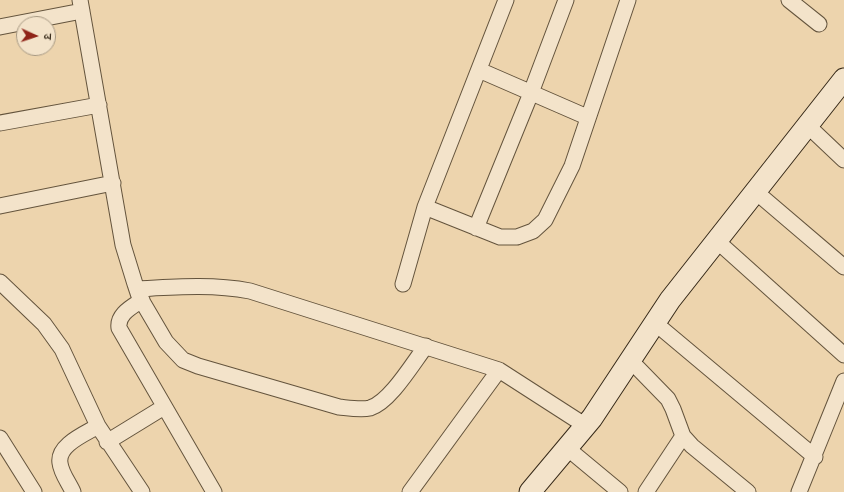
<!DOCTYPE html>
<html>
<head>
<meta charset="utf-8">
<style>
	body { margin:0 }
	#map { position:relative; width:844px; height:492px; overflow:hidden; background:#edd4ad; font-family:"IM FELL English","Noto Serif Devanagari",serif }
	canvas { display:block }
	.north { position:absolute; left:16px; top:16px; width:40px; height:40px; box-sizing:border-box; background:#f3e3ca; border:1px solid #a79983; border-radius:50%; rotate:93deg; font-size:11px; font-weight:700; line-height:16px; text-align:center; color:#362918 }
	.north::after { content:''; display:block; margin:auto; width:14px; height:18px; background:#8f2418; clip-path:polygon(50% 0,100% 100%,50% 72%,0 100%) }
</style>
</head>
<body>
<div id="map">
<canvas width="844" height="492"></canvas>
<div class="north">उ</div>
</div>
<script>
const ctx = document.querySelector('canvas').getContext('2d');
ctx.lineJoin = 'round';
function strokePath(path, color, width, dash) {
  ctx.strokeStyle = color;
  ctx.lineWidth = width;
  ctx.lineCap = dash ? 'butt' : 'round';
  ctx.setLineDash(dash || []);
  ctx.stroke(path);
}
const street = new Path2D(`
	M80,0l43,245 12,39 4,12 27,46 17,18 15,6 141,41c10,1 22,3 31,1 20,-6 43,-45 56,-62
	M789,0l30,24
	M0,27l82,-16
	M479,70l108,47
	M0,123l99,-18
	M807,125l37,35
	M756,192l88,75
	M0,206l113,-23
	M425,207l75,30h17l16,-6 12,-11 27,-54 56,-166
	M476,228l53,-130 37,-98
	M717,241l127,114
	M0,282l44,42 18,25 36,77 44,66
	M403,284l22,-77 81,-207
	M137,289c38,-2 75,-5 113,2l249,79 87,56
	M142,300c-10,7 -25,14 -23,28l95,164
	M655,323l160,134
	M630,360l38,39 5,10 10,27 9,10 56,46
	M0,438l34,54
	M107,442l57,-35
	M567,448l53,44
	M73,492c-4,-9 -12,-19 -13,-29 -3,-18 25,-29 38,-37
	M410,492l89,-122
	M646,492l37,-56
	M799,492l45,-111`);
const secondary = new Path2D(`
	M530,492l62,-74 78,-118 174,-221`);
strokePath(street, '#64543d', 17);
strokePath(secondary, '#362918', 23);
strokePath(street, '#f3e3ca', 15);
strokePath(secondary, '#f3e3ca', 21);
</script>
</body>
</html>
